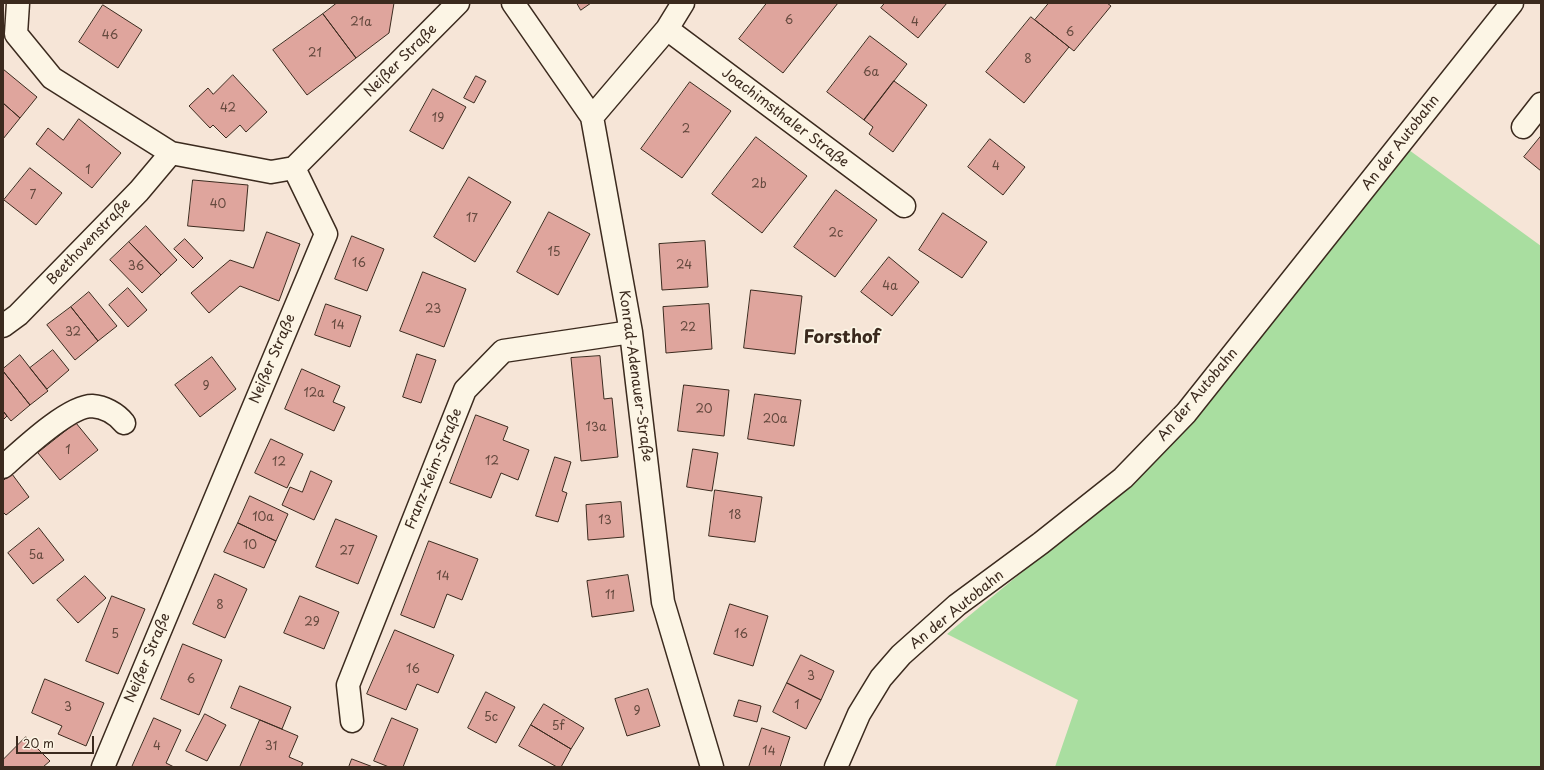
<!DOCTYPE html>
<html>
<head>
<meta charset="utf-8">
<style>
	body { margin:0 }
	#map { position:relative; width:1544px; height:770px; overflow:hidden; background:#f6e5d7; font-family:"Playpen Sans",sans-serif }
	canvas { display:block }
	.frame { position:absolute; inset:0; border:4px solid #3b2a1e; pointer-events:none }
	.scale { position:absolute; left:16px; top:736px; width:78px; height:18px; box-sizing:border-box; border:2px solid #3b2a1e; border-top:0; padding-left:5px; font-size:12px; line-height:14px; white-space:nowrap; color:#3b2a1e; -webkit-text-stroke:3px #fcf5e5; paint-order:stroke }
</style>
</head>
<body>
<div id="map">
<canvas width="1544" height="770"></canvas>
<div class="frame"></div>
<div class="scale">20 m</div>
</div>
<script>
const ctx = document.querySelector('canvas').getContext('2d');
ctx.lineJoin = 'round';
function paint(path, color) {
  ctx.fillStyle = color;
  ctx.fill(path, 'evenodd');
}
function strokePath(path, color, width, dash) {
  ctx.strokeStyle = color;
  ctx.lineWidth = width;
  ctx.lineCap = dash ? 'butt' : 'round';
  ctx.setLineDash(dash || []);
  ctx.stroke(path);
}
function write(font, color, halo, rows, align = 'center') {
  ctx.font = font + ' "Playpen Sans",sans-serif';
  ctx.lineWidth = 3.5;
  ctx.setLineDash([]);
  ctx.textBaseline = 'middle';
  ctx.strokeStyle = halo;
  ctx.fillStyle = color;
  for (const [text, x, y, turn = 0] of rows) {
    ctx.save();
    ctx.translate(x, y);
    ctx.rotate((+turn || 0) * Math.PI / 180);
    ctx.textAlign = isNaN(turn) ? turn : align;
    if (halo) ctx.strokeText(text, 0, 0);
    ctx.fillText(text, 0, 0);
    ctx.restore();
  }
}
paint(new Path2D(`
	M1409,150l132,96v521h-486l23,-67 -131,-66 182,-150z`), '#a9dea0');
const building = new Path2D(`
	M337,3h57l-5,30 -33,25 -33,-44z
	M577,3h14l-10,7z
	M767,3h71l-55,70 -44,-34z
	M885,3h62l-29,35 -37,-30z
	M1049,3h58l4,3 -37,45 -39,-31z
	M103,5l39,25 -24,38 -39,-26z
	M323,14l33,44 -49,37 -34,-45z
	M1031,17l38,30 -45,56 -38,-31z
	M870,36l37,28 -43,56 -37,-28z
	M3,69l34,28 -17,21 -17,-15z
	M233,75l34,37 -21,20 -6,-7 -14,13 -13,-13 -3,3 -21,-22 19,-18 5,6z
	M476,76l10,5 -12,22 -10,-5z
	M894,81l33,24 -34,47 -24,-18 4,-7 -9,-7z
	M690,82l41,29 -49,67 -41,-29z
	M433,89l33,18 -23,42 -33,-18z
	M3,103l17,15 -17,21z
	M79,119l42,34 -29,35 -56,-44 12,-16 15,12z
	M1541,136v35l-17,-14z
	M756,137l51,39 -45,57 -50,-39z
	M990,139l35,28 -22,28 -35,-28z
	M30,168l32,25 -26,32 -32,-25z
	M469,177l42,25 -36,60 -41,-25z
	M193,180l55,5 -4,46 -56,-5z
	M836,190l41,30 -42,57 -41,-30z
	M549,212l41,22 -32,61 -41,-23z
	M943,213l44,29 -25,36 -43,-28z
	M146,226l31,34 -16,15 -32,-33z
	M267,232l33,12 -21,57 -39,-15 -31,27 -18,-20 39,-33 23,8z
	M352,236l32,13 -17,42 -32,-12z
	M185,239l18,19 -10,10 -19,-19z
	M705,241l3,46 -46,3 -3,-46z
	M129,242l32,33 -19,18 -32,-33z
	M889,257l30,25 -27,34 -31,-24z
	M423,272l43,17 -22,58 -44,-16z
	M128,288l19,22 -19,17 -19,-22z
	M751,290l51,6 -7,58 -51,-6z
	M89,292l28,34 -19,15 -27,-34z
	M326,304l35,12 -11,31 -35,-12z
	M709,304l3,45 -46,4 -3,-46z
	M71,307l27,34 -23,19 -28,-35z
	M53,350l16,20 -22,19 -17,-21z
	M417,354l19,6 -15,43 -18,-6z
	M20,355l28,36 -18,14 -27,-34v-2z
	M600,356l4,43 8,-1 6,59 -37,4 -10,-103z
	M212,357l24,32 -36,28 -25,-32z
	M302,369l38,17 -7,16 12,5 -11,24 -49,-22z
	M3,371l27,34 -19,16 -8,-10z
	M684,385l45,5 -5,46 -46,-5z
	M755,394l46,6 -7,46 -46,-7z
	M3,411l4,5 -4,4z
	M476,415l32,12 -5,13 26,10 -11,30 -17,-7 -10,25 -41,-15z
	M76,423l22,27 -38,30 -22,-27z
	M271,439l32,15 -16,34 -32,-15z
	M693,449l25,4 -6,38 -25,-4z
	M555,457l16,5 -9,29 5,2 -9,29 -22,-6z
	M311,471l21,10 -18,39 -32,-15 8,-18 12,5z
	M12,474l17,23 -23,18 -3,-3v-31z
	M715,490l47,7 -7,45 -46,-6z
	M250,496l38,18 -12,27 -38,-18z
	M621,502l3,35 -36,3 -2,-35z
	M336,519l41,17 -19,48 -42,-17z
	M238,523l38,18 -12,27 -40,-16z
	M39,528l25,32 -31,24 -25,-31z
	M429,541l49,18 -16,41 -15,-6 -13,34 -33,-13z
	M215,574l32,15 -22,49 -32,-14z
	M628,575l6,36 -42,6 -5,-36z
	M85,576l21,22 -28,25 -21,-23z
	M112,596l33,13 -27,65 -32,-13z
	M300,596l39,16 -15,37 -40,-16z
	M730,604l38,12 -15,50 -39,-12z
	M395,630l59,25 -16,38 -21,-9 -11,26 -39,-16z
	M183,644l39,16 -23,55 -38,-16z
	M801,655l33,16 -13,29 -34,-17z
	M45,679l59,24 -18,43 -28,-12 4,-8 -30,-13z
	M787,683l34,17 -15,29 -33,-17z
	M240,686l51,21 -9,22 -51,-21z
	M648,689l12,37 -33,10 -12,-37z
	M486,692l29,15 -19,36 -28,-15z
	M739,700l22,6 -4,16 -23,-6z
	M544,704l40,24 -13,21 -40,-24z
	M205,714l21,11 -19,36 -21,-10z
	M154,718l27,12 -15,33 8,4h-42z
	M392,718l26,11 -15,38h-14l-15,-6z
	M260,720l38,16 -9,21 14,6 -2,4h-61z
	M531,725l40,24 -10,18h-4l-38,-21z
	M762,728l28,9 -10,30h-31z
	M26,737l24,24 -7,6h-40v-7z
	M352,759l21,8h-24z`);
paint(building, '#dfa59d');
strokePath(building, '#3b2a1e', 1);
const minor = new Path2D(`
	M513,3l79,114 39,215 32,270 49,165
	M667,29l237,177
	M592,117l75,-88 16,-26
	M1523,127l18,-23
	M171,153l100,19 23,-4
	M3,326l15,-11 121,-124 32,-38 -119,-75 -36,-44 2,-31
	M3,467c18,-16 65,-61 89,-61 12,1 24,7 32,17
	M352,721l-4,-36 117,-295 38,-39 128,-19
	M103,767l223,-533 -32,-66 164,-165
	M836,767l23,-53 22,-36 20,-23 56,-50 84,-62 82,-65 63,-65 326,-410`);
strokePath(minor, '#3b2a1e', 25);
strokePath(minor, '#fcf5e5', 22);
write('12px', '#64493e', null, [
	["6",789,21],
	["21a",361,23],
	["4",915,23],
	["6",1070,33],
	["46",110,36],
	["21",315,54],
	["8",1028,60],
	["6a",871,73],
	["42",228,109],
	["19",438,119],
	["2",686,130],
	["4",996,167],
	["1",88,171],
	["2b",759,185],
	["7",33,196],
	["40",218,205],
	["17",472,219],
	["2c",836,234],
	["15",554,253],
	["16",359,264],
	["24",684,266],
	["36",136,267],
	["4a",890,287],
	["23",433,310],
	["14",338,326],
	["22",688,328],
	["32",73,333],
	["9",206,387],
	["12a",314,394],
	["20",704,410],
	["20a",775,420],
	["13a",596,428],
	["1",68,451],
	["12",492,462],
	["12",279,463],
	["18",735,516],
	["10a",263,518],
	["13",605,521],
	["10",250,546],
	["27",347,552],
	["5a",36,556],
	["14",443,577],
	["11",610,596],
	["8",220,606],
	["29",312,623],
	["5",115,635],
	["16",741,635],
	["16",413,670],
	["3",811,677],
	["6",191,680],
	["1",797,706],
	["3",68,708],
	["9",637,712],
	["5c",491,718],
	["5f",558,727],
	["4",157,747],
	["31",271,747],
	["14",769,752]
]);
write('14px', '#3b2a1e', '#fcf5e5', [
	["Neißer Straße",401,61,-45],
	["Joachimsthaler Straße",785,118,37],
	["An der Autobahn",1401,143,-52],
	["Beethovenstraße",89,242,-46],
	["Neißer Straße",273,359,-67],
	["Konrad-Adenauer-Straße",635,376,82],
	["An der Autobahn",1198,395,-50],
	["Franz-Keim-Straße",434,469,-68],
	["An der Autobahn",957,610,-39],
	["Neißer Straße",148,658,-67]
]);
write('bold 18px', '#3b2a1e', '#fcf5e5', [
	["Forsthof",842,338]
]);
</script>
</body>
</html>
